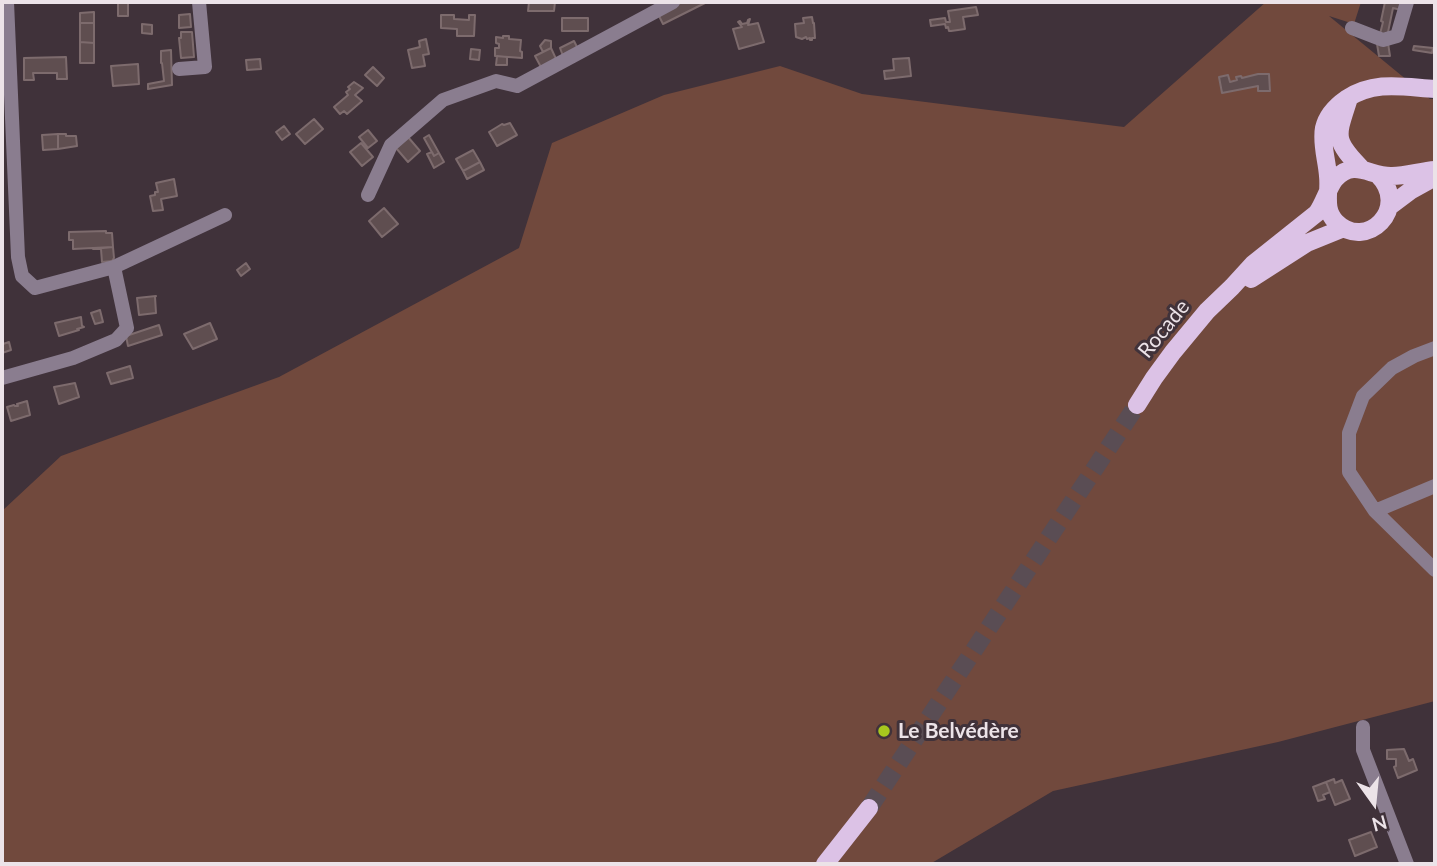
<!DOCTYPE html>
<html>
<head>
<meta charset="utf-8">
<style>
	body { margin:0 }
	#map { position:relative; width:1437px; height:866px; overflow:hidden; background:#40323a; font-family:Lato,sans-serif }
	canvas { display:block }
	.frame { position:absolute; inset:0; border:4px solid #ece3e8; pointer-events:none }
	.north { position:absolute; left:1339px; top:768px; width:70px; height:70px; -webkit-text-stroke:5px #40323a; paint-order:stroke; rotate:165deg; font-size:19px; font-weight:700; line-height:28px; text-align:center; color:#ece3e8 }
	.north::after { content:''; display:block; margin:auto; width:24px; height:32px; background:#ece3e8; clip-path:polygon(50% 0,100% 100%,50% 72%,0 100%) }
</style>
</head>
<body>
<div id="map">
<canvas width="1437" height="866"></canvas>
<div class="frame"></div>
<div class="north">N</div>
</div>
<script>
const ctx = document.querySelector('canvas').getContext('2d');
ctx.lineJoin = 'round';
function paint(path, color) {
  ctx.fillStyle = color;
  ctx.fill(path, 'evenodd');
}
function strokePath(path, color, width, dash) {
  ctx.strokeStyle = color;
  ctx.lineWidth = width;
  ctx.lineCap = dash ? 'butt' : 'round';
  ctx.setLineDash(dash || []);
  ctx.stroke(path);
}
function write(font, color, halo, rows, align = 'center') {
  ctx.font = font + ' Lato,sans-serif';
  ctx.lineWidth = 6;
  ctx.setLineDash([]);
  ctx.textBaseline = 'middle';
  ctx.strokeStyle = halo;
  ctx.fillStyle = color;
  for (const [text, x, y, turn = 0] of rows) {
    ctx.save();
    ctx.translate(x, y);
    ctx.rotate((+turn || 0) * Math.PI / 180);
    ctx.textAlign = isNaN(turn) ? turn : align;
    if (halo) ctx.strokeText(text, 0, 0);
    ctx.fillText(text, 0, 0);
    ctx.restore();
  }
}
paint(new Path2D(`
	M1266,2h95l-7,22 -25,-8 101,83h5v602l-157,41 -225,49 -123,73h-928v-353l59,-55 218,-79 240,-129 33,-105 112,-48 116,-29 82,28 262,33z`), '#71493d');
const building = new Path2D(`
	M118,2h10v14h-10z
	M529,2h26l-1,9h-26z
	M682,2l23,1 -42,21 -5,-10z
	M1385,2h17l-1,8 -8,-2 -6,29 -7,-3 3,-12 -2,-1z
	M976,7l2,8 -15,2 2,12 -14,2h-2l-1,-4 -2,1 -1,-4 -14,2 -1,-6 15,-2 1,4h4l-2,-11z
	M94,12v11h-14v-10z
	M190,14l1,13 -12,1v-13z
	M441,15h13v4l15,1v-5h6l-1,21h-17v-7l-16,-1z
	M812,17l1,6h1l1,15h-3v2h-2v-2l-3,1 -1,-2 -4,2 -6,-2 -1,-13 9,-1 -1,-5z
	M562,18h26v13h-26z
	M750,19l-2,6 10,-2 6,19 -25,7 -6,-20 9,-2 -4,-5 2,-1 2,3 5,-1 1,-3z
	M80,23h14v20l-14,-1z
	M142,24l10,1v9l-10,-1z
	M181,32h11l2,25 -13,1 -2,-20h2z
	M503,36h6v3l12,1 -1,11 2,1v6l-27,-2v-8h4v-4l-3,-1v-6l7,1z
	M426,39l3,15 -6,1 2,11 -13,2 -4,-18 12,-3 -1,-6z
	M545,40l6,1v7l-8,4 -3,-6z
	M574,41l4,8 -15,7 -3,-8z
	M80,42l14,1v20h-14z
	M1388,43l2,13h-11l-2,-12z
	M1414,46l19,2 -1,5 -19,-3z
	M551,48l6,13 -15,8 -7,-13z
	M471,49l9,1 -1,10 -9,-1z
	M171,50l1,35 -24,4v-5l16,-3 -2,-18h-1v-12z
	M497,56l10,1v8h-11z
	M66,57l1,22h-10v-6h-24l1,7h-10v-22z
	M909,58l2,18 -26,3 -1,-8 10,-1 -1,-11z
	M260,59l1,10 -14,1 -1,-10z
	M138,64l1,20 -26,2 -2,-20z
	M373,67l11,11 -7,8 -12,-11z
	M1258,74h11l1,17h-12v-5l-36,7 -3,-16 9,-2 2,7 7,-2 -1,-3 5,-1 1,2z
	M354,82l9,6 -8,7 7,6 -15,13 -3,-3 -4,3 -6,-7 14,-12 -2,-3 4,-3 -2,-2z
	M314,119l9,10 -18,15 -9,-10z
	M510,123l7,12 -20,11 -8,-14 13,-8 2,1z
	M284,126l6,8 -8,6 -6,-8z
	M368,130l9,11 -9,7 -9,-11z
	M58,134h8v2h10l1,10 -19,3z
	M58,134v15l-15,1 -1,-15z
	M429,135l10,18 -5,3 -10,-18z
	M408,137l12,14 -12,11 -12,-14z
	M361,143l12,14 -11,9 -12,-14z
	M473,150l7,12 -17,9 -7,-12z
	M432,152l2,4 5,-3 5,9 -10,6 -7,-14z
	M480,162l4,8 -17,9 -4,-8z
	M174,179l3,17 -16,3 2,11 -10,1 -3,-15 5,-1v-3h3l-2,-9z
	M384,208l14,16 -16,13 -13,-16z
	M106,231v2h6l1,14 -40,2v-9h-4v-8z
	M113,247l1,11 -2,3 -10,1 -1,-13h-8z
	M246,263l4,6 -9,7 -4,-6z
	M156,296l-1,1 1,16 -17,2 -2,-17z
	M100,310l3,12 -8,2 -4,-11z
	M81,317l1,9 2,1 -7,2 2,1 -20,6 -4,-13z
	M210,323l7,16 -24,10 -9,-15z
	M159,325l3,10 -34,11 -2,-10z
	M2,339l1,5 6,-2 2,8 -9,3z
	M130,366l3,12 -22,6 -4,-11z
	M75,383l4,14 -20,7 -5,-17z
	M27,401l3,14 -19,6 -4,-14 7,-2 1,1h3l-1,-2z
	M1404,749l5,12 4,-2 4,11 -19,8 -4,-11 2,-1v-7h-9v-9z
	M1334,779l1,4 7,-3 8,19 -15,6 -9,-23z
	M1326,782l4,10 -7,3 2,4 -7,2 -5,-14z
	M1371,832l6,15 -22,9 -6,-16z`);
paint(building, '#5f4e50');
strokePath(building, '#7d6b6d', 2);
strokePath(new Path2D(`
	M869,808l268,-403`), '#5a4d54', 18, [18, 9]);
strokePath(new Path2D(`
	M7,2l11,255 4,19 13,12 79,-21 111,-52
	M1352,28l31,12 14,-4 10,-34
	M179,69l26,-2 -6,-65
	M368,195l23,-50 52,-45 53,-19 21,5 156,-84
	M1435,348l-21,8 -22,12 -29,28 -14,37v39l26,39 60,59
	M2,378l71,-20 43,-18 11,-12 -13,-61
	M1375,511l60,-25
	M1363,727v23l44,114`), '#8a7d8f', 14);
strokePath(new Path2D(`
	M1349,98c-12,38 -17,41 13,71
	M1378,175c33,33 -12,77 -42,47 -13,-13 -6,-29 -8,-46 -1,-16 -7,-32 -4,-48 3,-13 12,-22 22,-29 29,-19 57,-12 89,-10
	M1390,206l20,-15 25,-14
	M1251,279l56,-36 37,-15
	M1137,405l17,-27 19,-26 34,-41 25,-24 21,-23 64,-51c7,-10 11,-25 18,-34 20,-21 35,-2 57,-3 14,0 29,-5 43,-6
	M825,864l44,-56`), '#dcc2e6', 18);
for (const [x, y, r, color] of [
	[884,731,7,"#a7c71e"]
]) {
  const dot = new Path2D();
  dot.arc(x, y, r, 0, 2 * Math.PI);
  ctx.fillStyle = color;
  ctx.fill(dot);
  strokePath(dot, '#40323a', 2.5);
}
write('21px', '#ece3e8', '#40323a', [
	["Rocade",1164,329,-51]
]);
write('bold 21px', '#ece3e8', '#40323a', [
	["Le Belvédère",898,731]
], 'left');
</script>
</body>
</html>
